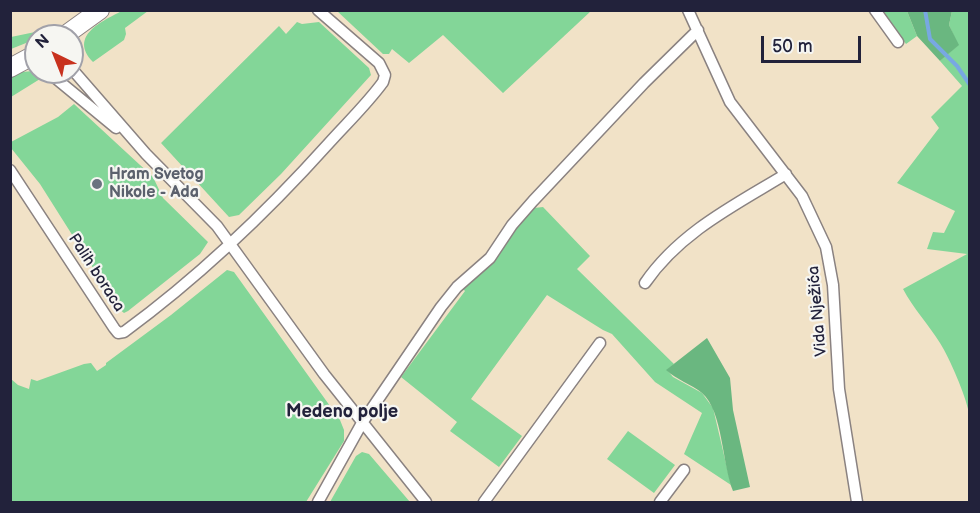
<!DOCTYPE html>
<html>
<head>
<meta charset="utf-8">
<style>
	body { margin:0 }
	#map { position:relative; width:980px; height:513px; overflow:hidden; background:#f1e2c7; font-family:"Balsamiq Sans",sans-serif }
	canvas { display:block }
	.frame { position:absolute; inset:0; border:12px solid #22223b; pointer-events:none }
	.north { position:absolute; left:24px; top:24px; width:60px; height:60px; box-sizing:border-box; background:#f6f6f2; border:2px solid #a1a1a9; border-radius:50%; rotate:317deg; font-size:16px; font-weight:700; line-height:24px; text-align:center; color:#22223b }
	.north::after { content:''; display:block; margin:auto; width:21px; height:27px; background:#c8321e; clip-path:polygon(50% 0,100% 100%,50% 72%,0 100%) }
	.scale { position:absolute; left:761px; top:36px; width:100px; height:27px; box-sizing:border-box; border:3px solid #22223b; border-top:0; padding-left:8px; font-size:18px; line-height:21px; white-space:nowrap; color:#22223b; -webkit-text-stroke:4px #f6f6f2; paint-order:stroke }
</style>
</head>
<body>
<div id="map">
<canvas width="980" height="513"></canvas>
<div class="frame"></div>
<div class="north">N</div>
<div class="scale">50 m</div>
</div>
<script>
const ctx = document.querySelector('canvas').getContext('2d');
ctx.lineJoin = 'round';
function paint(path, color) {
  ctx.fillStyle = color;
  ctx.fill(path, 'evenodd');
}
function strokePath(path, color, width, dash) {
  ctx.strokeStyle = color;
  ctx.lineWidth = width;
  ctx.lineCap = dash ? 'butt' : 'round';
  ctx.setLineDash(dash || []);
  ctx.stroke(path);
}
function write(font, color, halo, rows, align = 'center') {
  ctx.font = font + ' "Balsamiq Sans",sans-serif';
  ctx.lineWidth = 4.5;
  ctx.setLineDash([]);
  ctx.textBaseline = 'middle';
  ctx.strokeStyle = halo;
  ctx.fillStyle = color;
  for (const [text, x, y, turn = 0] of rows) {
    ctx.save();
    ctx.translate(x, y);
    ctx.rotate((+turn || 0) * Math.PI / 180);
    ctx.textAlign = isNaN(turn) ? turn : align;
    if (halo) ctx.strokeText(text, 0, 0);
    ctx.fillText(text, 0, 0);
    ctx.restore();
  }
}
paint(new Path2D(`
	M124,10l24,1 -23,17 1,6 -2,6 -31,22c-25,-26 9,-41 31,-52z
	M337,11h254l-88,82 -60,-58 -34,28 -17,-14 -3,5h-6z
	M882,11h25l10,25 -11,8z
	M952,11h17v402c-4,-19 -19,-54 -29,-70 -12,-19 -27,-35 -37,-54l64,-35 -40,-5 6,-17 11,1 11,-22 -58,-28 42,-55 -8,-11 31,-31 -22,-25 18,-16 -9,-20z
	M297,22l5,2 17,-2 50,46 2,7 -90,99 -42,41 -10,2 -68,-74 118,-117 7,8z
	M40,31l1,5h-5v3l-25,10v-12z
	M33,71l8,4 -1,4 -29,18v-20l11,-5z
	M74,104l79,73 10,21 45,44 -8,12 -72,57 -4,2 -5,-4 -79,-125 -29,-36v-6l47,-25z
	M543,207l47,49 -13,13 97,95 -7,6 6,7 29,16 11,15 18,77 -47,-31 18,-41 -47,-31 -43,-48 -9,-4 -56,-35 -76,104 51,37 -23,31 -49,-36 7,-9 -56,-45 64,-86 -4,-4 56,-64 17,-15z
	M227,270l7,2 106,148 4,10v11l-38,61h-295v-123l7,6 11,4 2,-10 6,2 47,-17 7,-1 6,8 9,-6v-2l65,-48z
	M628,431l47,34 -21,28 -47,-34z
	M362,452l7,2 41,48h-80l26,-46z`), '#83d698');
paint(new Path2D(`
	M907,11h45l-3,14 10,20 -19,16 -23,-25z
	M707,338l23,40 3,32 17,77 -17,4c-11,-27 -10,-80 -31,-98 -11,-9 -25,-13 -36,-23z`), '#6ab780');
strokePath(new Path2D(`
	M925,10l5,29 27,27 13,19`), '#78a8e2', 4);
const street = new Path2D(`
	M688,10l42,92 72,94 24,51 7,38 6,104 18,113
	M875,10l23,32
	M72,69l74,85 71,72 107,148 102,128
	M48,72l68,56
	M10,170l104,158 4,5 6,-1c75,-55 143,-120 205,-189 18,-20 38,-39 54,-61l2,-7 -6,-12 -61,-53
	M645,283c35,-51 90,-78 141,-109
	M318,502l44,-79 79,-116 16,-20 33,-29 22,-33 21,-24 111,-118 54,-53
	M484,502l116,-159
	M660,502l24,-32`);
const primary = new Path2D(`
	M64,36l36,-26
	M10,68l26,-14`);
strokePath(street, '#8a8281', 13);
strokePath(primary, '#8a8281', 20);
strokePath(street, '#fff', 10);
strokePath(primary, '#fff', 18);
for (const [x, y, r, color] of [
	[97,184,6,"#6b7280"]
]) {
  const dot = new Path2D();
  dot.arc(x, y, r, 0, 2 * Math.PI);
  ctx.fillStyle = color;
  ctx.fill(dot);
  strokePath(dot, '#f6f6f2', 2);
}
write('bold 16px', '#5b616d', '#f6f6f2', [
	["Hram Svetog",109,175],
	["Nikole - Ada",109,193]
], 'left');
write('16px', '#22223b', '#f6f6f2', [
	["Palih boraca",96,273,57],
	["Vida Nježića",818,311,-95]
]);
write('bold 18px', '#22223b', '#f6f6f2', [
	["Medeno polje",342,412]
]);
</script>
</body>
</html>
